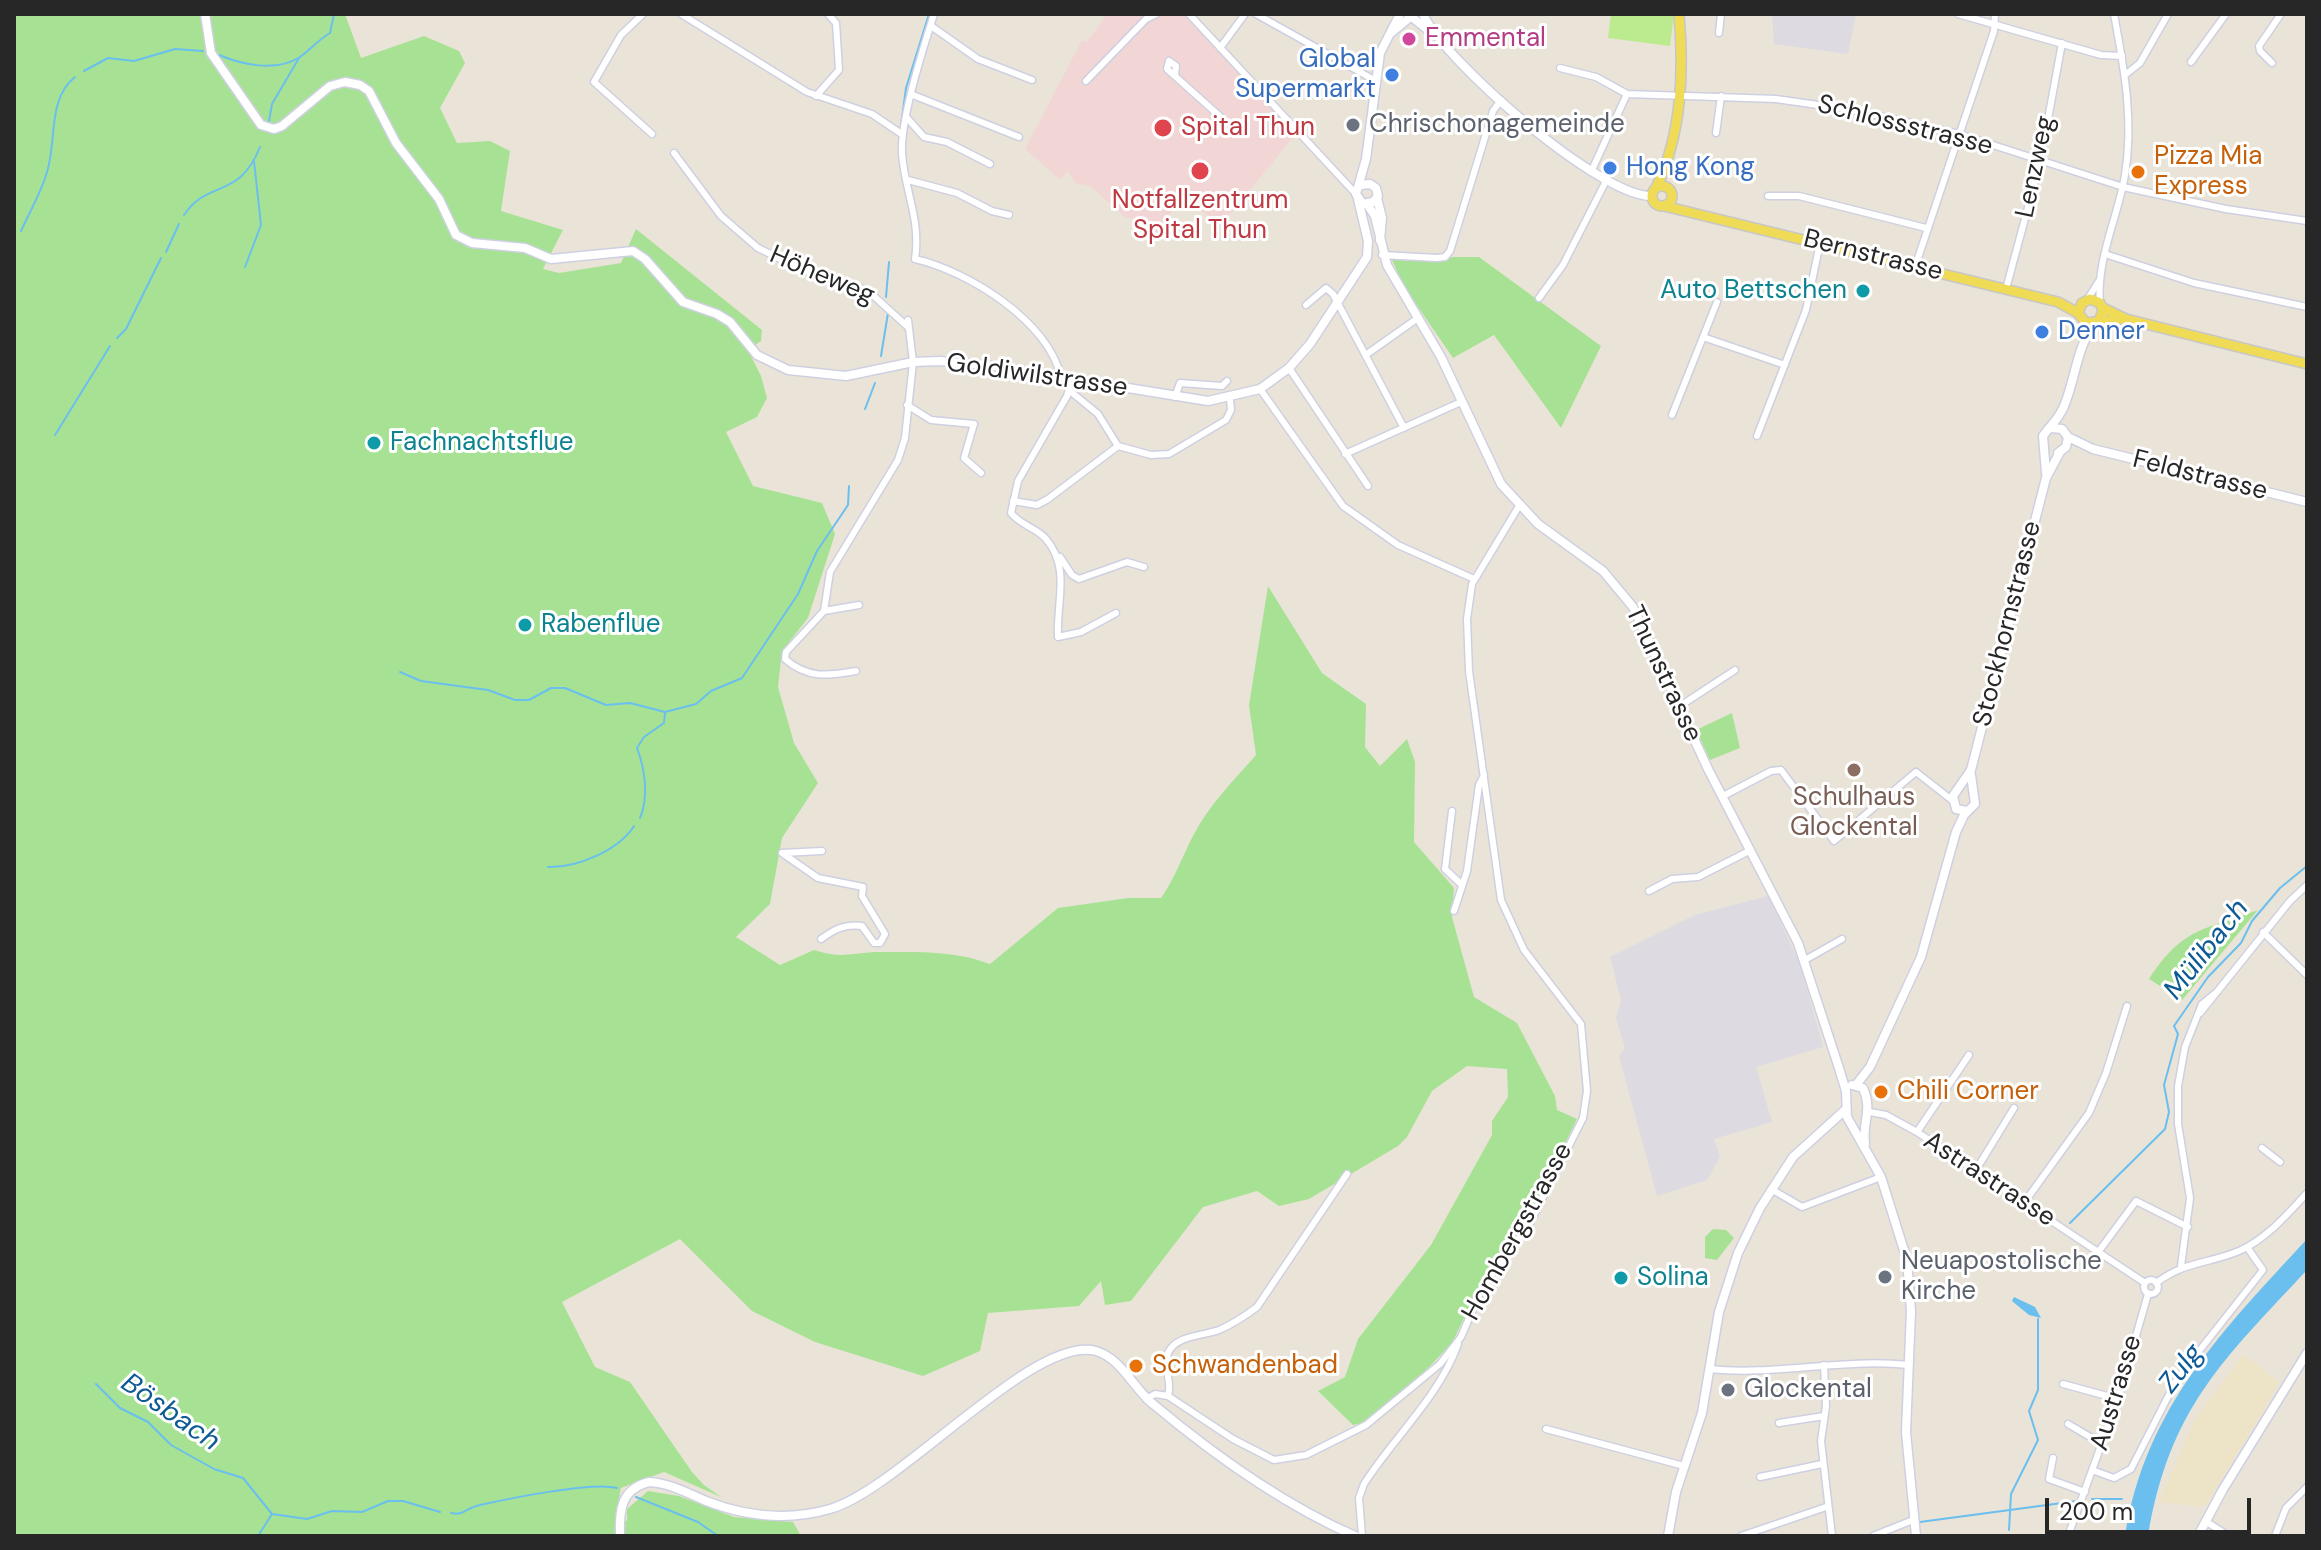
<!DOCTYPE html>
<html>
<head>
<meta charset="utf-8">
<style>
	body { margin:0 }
	#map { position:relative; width:2321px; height:1550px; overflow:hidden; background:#eae4d8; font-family:"DM Sans",sans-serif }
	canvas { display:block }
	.frame { position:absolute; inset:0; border:16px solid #272727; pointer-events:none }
	.scale { position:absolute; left:2045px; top:1498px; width:206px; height:36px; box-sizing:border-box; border:4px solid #272727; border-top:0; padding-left:10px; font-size:24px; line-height:28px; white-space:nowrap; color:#272727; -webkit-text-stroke:6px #fff; paint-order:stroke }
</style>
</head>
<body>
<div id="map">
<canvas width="2321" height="1550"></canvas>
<div class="frame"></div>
<div class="scale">200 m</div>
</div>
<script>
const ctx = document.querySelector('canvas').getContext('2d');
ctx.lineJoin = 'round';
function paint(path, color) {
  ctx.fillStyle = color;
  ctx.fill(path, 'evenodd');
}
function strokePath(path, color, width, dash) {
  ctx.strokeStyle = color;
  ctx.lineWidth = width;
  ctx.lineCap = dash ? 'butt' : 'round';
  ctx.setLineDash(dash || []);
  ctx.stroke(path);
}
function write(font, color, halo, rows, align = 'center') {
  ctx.font = font + ' "DM Sans",sans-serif';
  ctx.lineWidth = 6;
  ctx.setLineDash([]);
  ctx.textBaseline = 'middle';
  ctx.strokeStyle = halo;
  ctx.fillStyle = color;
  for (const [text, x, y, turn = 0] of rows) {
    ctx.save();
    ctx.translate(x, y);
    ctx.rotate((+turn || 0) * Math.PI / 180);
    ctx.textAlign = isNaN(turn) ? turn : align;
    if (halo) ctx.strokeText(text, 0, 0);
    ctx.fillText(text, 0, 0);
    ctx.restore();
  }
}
paint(new Path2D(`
	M1772,14h84l-8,40 -74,-10z
	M1768,896l32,68 23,83 -67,20 16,55 -58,17 6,18 -13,23 -50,16 -38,-140 6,-8 -9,-30 5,-18 -11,-43 85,-42z`), '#dddae2');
paint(new Path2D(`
	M2244,1354l35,28 -14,26 -61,99 -45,-5 35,-82z`), '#ede4c7');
paint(new Path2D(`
	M1107,14h76l113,120 -75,91 -39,-29 -26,40 -20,-17 -11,-2 -35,-31 -15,-3 -7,-12 -8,9 -35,-31 57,-109 5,2z`), '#f2d6d5');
paint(new Path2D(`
	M14,14h331l16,44 63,-22 35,15 6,12 -25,45 17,35 33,-2 20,10 -9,60 62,19 -20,39 16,4 62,-10 15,-34 126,101 -1,11 -13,9 13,26 6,22 -10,19 -31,15 27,54 69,17 13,31 -27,84 -26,33 -4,36 16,56 24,40 -36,55 -12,66 -34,33 44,28 34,-15c29,9 35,3 63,2 38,0 77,-2 113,12l68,-56 70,-10h33c14,-20 21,-41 32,-62 15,-30 41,-56 63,-81l-7,-50 19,-119 54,87 44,31 -1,43 15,19 27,-27 8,23 -1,80 40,46 -2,29 22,80 43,26 38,73 2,14 20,9 -50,102 -47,64 -28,58 -43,45 -46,35 -10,2 -35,-34 27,-14 13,-38 73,-94 61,-110v-14l16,-24 -1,-28 -40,-3 -35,25 -25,46 -9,9 -89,53 -30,7 -22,-15 -54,16 -72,94 -26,4 -4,-24 -22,25 -91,7 -8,38 -57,25 -108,-34 -63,-31 -72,-72 -118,63 33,65 35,15 62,90 12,13 17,12 -57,-25 -43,16 -6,30 12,3v-12l21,-18 31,5 55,21 59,5 8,14h-787z
	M1453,257h26l122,89 -40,82 -67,-93 -41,23 -48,-70 -13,-28 42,1z
	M1732,713l8,35 -30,12 -14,-30z
	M2258,910l-76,90 -33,-21c34,-52 55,-49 109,-69z
	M1713,1229l13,1 8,8 -17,22 -12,-2v-21z`), '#a7e294');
paint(new Path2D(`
	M1611,14l63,1 -4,31 -62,-8z`), '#bbea8f');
paint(new Path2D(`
	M2307,1239v31c-84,90 -138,139 -159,266h-23c20,-128 98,-206 182,-297z
	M2014,1297l21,10 6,11 -12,-3 -17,-14z`), '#6abfee');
strokePath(new Path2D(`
	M219,55c22,9 56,18 81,2 10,-7 18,-17 30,-24l4,-19
	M84,71l24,-13 26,3 41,-12 28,2
	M269,121l3,-17 27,-46
	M901,126l5,-38 23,-74
	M184,215c24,-36 55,-15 76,-68
	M21,231c9,-20 20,-38 26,-59 10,-30 0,-73 28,-95
	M14,249v-1
	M166,252l13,-28
	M245,267l16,-42 -7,-64
	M886,297l3,-35
	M117,338l9,-9 35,-71
	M881,356l7,-43
	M865,409l10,-26
	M55,435l55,-89
	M400,672l21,9 67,9 27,10h14l22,-12h14l41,17 24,-2 35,9 31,-8 15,-13 31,-13 56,-84 19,-43 31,-46 1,-19
	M640,818c9,-21 5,-49 -3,-70l7,-11 20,-14 1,-10
	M548,867c29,1 71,-17 86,-41
	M2070,1223l95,-94 4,-17 -5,-27 14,-51 -4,-8 34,-49 33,-34 11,-22 28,-33 27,-22
	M96,1384l24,24 28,14 23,23 43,24 29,9 29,36 35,5 25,-8 30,1 26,-11h15l37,11
	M636,1497l62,25 20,14
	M2092,1499h30
	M451,1513c14,3 16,-6 29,-8 27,-6 114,-24 137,-17
	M1920,1522l157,-21
	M2009,1530l2,-36 27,-54 -9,-29 9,-21v-71
	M258,1536l14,-22`), '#6abfee', 2);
const street = new Path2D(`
	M643,14l-22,21 -27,47 58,52
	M681,14l126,78 65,22 31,21
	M934,14c-11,35 -34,106 -32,140 3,38 19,66 13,105 53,12 135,63 146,119
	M1189,14l167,180
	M1256,14l120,67
	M1958,14l143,41 21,1
	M931,26l47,33 54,21
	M1719,33l2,-19
	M1220,48l25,-34
	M2191,62l35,-48
	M2272,63l-12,-12 -1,-5 22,-32
	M1560,68l36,9 31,17 149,5 77,11 106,24 164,53 103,22 81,12
	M1175,75l1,-9 -7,-5 -2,8 57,51
	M2125,75l15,-12 28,-49
	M1086,81l60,-62 10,-5
	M913,95l106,42
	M816,96l23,-26 -3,-47 -8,-9
	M907,118l17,19 23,5 43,22
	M1716,133l5,-37
	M674,153l47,63 37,32 47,23 62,19 41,37
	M1591,172l36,-78
	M908,180l49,13 35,18 17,4
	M1768,196h31l127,32
	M2105,254l89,29 113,24
	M1382,255l55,3 8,-1 5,-6 43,-140 8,-11
	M1915,267l79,-236 1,-17
	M2006,289l34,-126 22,-120
	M1539,298l24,-33 43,-84
	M2087,300l12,-19
	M2100,303c-4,-43 18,-86 25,-128 9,-55 -1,-107 -11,-161
	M1306,305l20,-17 7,6 71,134
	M1703,337l82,28
	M1367,354l51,-36
	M1289,368l79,118
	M1072,380l-5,16 -49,85 -7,32c9,12 26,15 35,26 25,29 10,64 12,98l23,-5 35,-19
	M1260,389l83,117 55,39 76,34
	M1175,397l5,-14 42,3 5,-5
	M907,405l24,15 43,4 -10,34 17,15
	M1672,415l45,-113
	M1757,436l49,-126 14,-67
	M1118,446l33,9 18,-1 57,-34 5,-10 -1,-11
	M1345,454l116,-52
	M1013,501l24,4 11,-6 70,-53 -20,-32 -28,-23
	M1060,557l12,18 7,4 48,-17 17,5
	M824,611l35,-6
	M856,671c-28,5 -48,8 -71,-12l1,-7 38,-41 6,-39 68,-112 7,-22 8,-76 -5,-42
	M1680,706l55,-36
	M1723,796l48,-25 10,-1 53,71 82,-69 37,29
	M1452,811l-7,58 17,16
	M1649,891l23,-12 26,-2 53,-27
	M1454,911l13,-40 12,-86 5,-10
	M2263,932l44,43
	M821,939c14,-10 23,-15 41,-13l12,17h6l5,-9 -23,-38 1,-9 -45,-9 -36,-25 40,-2
	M1805,960l37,-21
	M2200,1013l90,-112 17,-16
	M1870,1112l16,3 31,17 228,151
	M1917,1132l52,-77
	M2262,1148l18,14
	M1976,1170l38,-62
	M1771,1189l31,18 79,-30
	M2024,1203l65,-90 17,-40 21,-67
	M2099,1251l37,-50 52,26
	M2181,1266l9,-68 -12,-74v-38l7,-39 17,-43 16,-13
	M2144 1287a7 7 0 1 1 14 0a7 7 0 1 1-14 0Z
	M2156,1283c29,-22 52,-19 83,-32 27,-12 48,-36 68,-58
	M1824,1365l2,41 -5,35 11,95
	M1709,1369c67,7 132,-11 200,-4
	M2063,1384l55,15
	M1168,1396c5,-15 -6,-29 0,-43 8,-18 35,-17 51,-23 14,-6 26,-14 38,-23l90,-133
	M1146,1399l9,-5 13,2 65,43 41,21 32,-5 60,-30 74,-61 21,-27 21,-49 48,-65 53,-105 4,-27 -6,-67 -57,-74 -23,-50 -32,-229 -2,-52 5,-35 47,-78
	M1779,1423l45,-7
	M2068,1424l34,20
	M1546,1429l138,37
	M2053,1458l-4,21 36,13
	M2092,1470l22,8 17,-9 46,-90 86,-109 -16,-23
	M1760,1477l62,-13
	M2205,1521l24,15
	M1362,1536l-3,-38 5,-14c30,-47 75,-87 94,-140
	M1741,1536l85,-29
	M1873,1536l40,-16
	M2068,1536l50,-137 30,-105
	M2275,1536l11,-28 21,-21`);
const secondary = new Path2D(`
	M205,14l6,39 50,72 13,4 8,-3 48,-40 15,-4 15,3 9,6 27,52 43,56 17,36 16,8 53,5 26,11 82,-8 12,8 38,43 34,12 13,8 27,33 31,15 58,6 67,-14 27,-1 53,5 215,35 52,-12 29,-21 21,-24 57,-87 1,-16 -10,-42
	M1423,14c20,46 178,184 229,182
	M1413,18l15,12
	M1391,33l18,-15
	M1361,185l9,-1 6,4 2,8 -5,6 -10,2 -7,-10 10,-35 14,-106 20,-39
	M1377,198l5,20 -2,22
	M1367,204l8,12 12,49 54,92 60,127 37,40 65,47 30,36 75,162 90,174 40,122 8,26 1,26 34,60 26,83 4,51 -5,121 10,104
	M2051,428l11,1 6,8 -2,10 -8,6
	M2068,437l25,12 214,53
	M2046,473l-3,-37c7,-10 16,-17 21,-30 12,-28 12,-58 31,-83
	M1967,811l-11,-2 -3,-13 18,-26 75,-292 14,-26
	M1852,1085l11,3c10,22 -1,34 2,56
	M1856,1085l14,-18 51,-110 35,-125 8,-17 11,-11 -4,-29
	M620,1536c-1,-26 1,-47 29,-54 20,1 39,11 57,19 41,16 82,20 124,8 70,-20 204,-175 266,-158 25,7 38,38 57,53 61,51 129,100 202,132
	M1668,1536l8,-44 26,-79 17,-101 19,-59 22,-45 33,-51 52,-47
	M2198,1536l24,-45 85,-138`);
const primary = new Path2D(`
	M1652 196a10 10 0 1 1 20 0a10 10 0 1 1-20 0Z
	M1656,188c26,-54 28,-116 23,-174
	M1664,206l394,96 20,11
	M2103,308l23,11 181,45
	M2099,321l4,-10 -3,-8 -10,-4 -8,4 -4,10 8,10 35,-4`);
strokePath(street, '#ced0e1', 9);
strokePath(secondary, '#ced0e1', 11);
strokePath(primary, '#c7c7c7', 12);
strokePath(street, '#fff', 6);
strokePath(secondary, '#fff', 8);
strokePath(primary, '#f0db57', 9);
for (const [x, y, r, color] of [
	[1409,39,8,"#d1479c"],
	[1392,75,8,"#3f7fe0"],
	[1353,125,8,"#6b7280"],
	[1163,128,10,"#e0444e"],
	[1610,168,8,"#3f7fe0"],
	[1200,171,10,"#e0444e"],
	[2138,172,8,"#e8710a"],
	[1863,291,8,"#0f9aa8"],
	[2042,332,8,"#3f7fe0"],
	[374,443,8,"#0f9aa8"],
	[525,625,8,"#0f9aa8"],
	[1854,770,8,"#8d6e63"],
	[1881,1092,8,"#e8710a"],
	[1885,1277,8,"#6b7280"],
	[1621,1278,8,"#0f9aa8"],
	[1136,1366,8,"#e8710a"],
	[1728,1390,8,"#6b7280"]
]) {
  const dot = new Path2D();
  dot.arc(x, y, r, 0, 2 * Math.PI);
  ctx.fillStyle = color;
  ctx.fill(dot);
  strokePath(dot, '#fff', 3);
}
write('26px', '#b23c85', '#fff', [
	["Emmental",1425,39]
], 'left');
write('26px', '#366cbe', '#fff', [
	["Global",1376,60,"right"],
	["Supermarkt",1376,90,"right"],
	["Hong Kong",1626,168],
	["Denner",2058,332]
], 'left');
write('26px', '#5b616d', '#fff', [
	["Chrischonagemeinde",1369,125],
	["Neuapostolische",1901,1262],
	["Kirche",1901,1292],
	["Glockental",1744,1390]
], 'left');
write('26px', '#272727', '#fff', [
	["Schlossstrasse",1905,126,14],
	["Lenzweg",2036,167,-78],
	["Bernstrasse",1873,256,14],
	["Höheweg",822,276,23],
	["Goldiwilstrasse",1037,376,8],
	["Feldstrasse",2200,476,14],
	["Stockhornstrasse",2008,624,-76],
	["Thunstrasse",1663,674,65],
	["Astrastrasse",1989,1180,33],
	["Hombergstrasse",1518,1232,-61],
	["Austrasse",2117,1393,-73]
]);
write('26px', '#be3a42', '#fff', [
	["Spital Thun",1181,128],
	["Notfallzentrum",1200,201,"center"],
	["Spital Thun",1200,231,"center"]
], 'left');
write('26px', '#c56008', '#fff', [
	["Pizza Mia",2154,157],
	["Express",2154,187],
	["Chili Corner",1897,1092],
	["Schwandenbad",1152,1366]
], 'left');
write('26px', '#0d838f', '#fff', [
	["Auto Bettschen",1847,291,"right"],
	["Fachnachtsflue",390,443],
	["Rabenflue",541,625],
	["Solina",1637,1278]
], 'left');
write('26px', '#785e54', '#fff', [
	["Schulhaus",1854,798],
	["Glockental",1854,828]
]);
write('italic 28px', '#0d5a96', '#fff', [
	["Mülibach",2207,950,-52],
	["Zulg",2182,1369,-52],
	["Bösbach",170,1413,35]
]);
</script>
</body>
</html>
